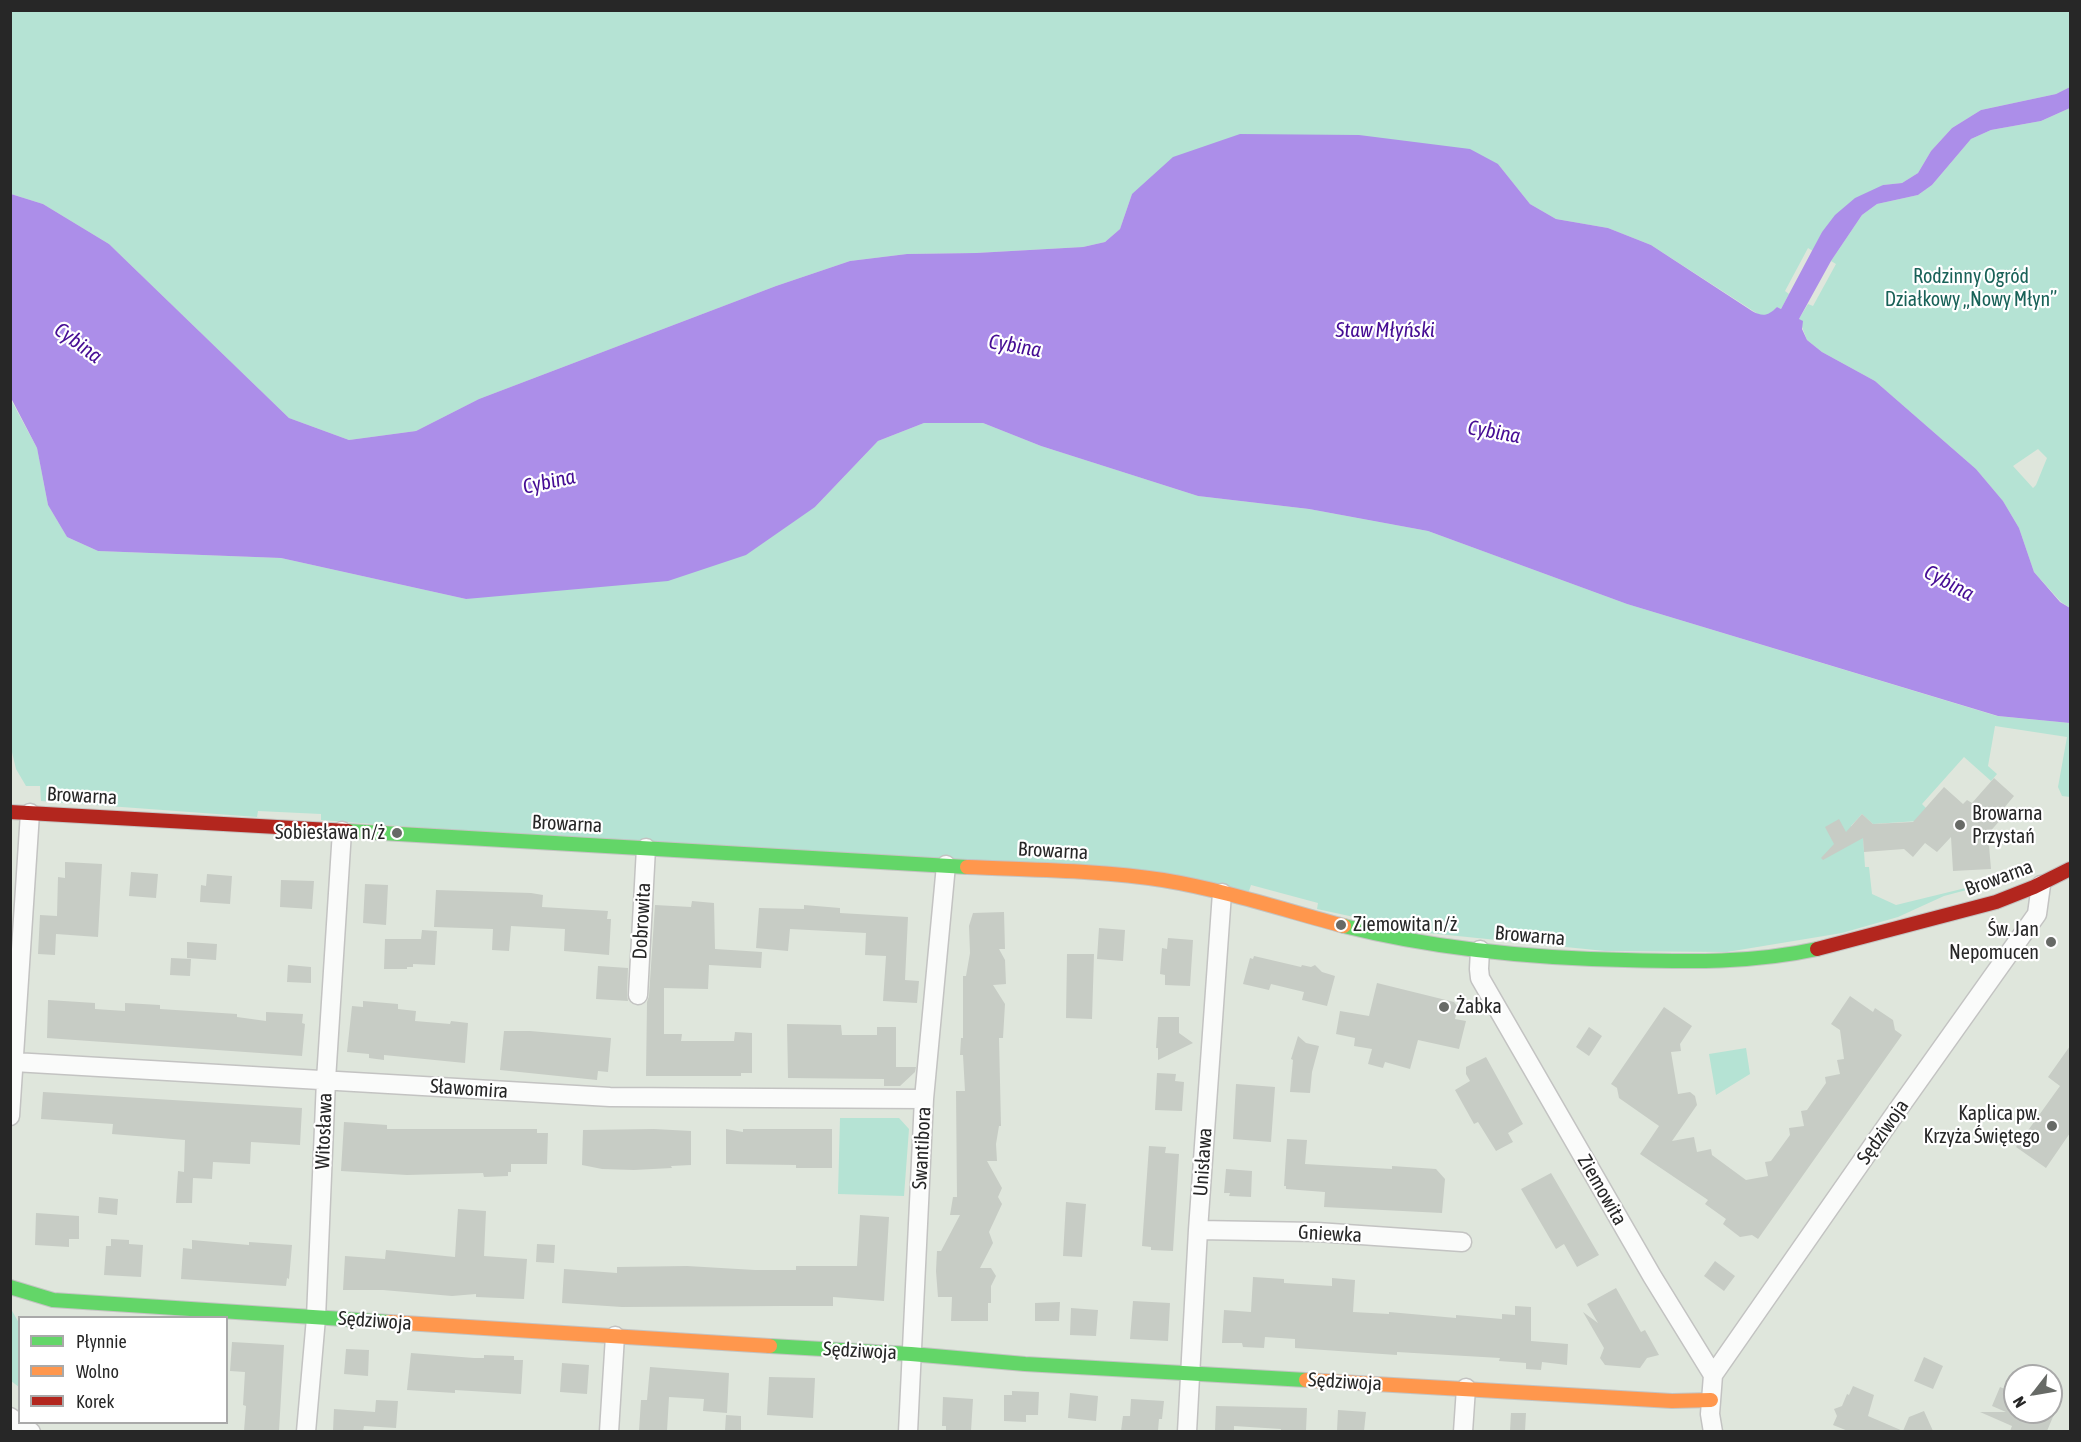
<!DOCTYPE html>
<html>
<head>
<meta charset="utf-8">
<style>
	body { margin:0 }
	#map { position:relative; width:2081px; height:1442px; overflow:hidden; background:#dfe6dc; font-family:"Asap Condensed",sans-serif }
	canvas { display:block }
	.frame { position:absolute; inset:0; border:12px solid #272727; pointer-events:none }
	.legend { position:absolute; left:18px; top:1316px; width:210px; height:108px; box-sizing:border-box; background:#fff; border:2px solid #a9a9a9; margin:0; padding:8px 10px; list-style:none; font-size:18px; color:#272727 }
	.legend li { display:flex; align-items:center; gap:12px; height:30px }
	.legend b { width:30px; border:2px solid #a9a9a9 }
	.north { position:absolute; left:2003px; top:1364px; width:60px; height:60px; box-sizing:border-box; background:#fff; border:2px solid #a9a9a9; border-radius:50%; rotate:239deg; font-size:16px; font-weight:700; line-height:24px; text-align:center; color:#272727 }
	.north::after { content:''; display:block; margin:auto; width:21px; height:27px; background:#676a66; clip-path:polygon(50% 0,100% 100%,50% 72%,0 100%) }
</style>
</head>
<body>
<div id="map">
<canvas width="2081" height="1442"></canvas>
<div class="frame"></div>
<ul class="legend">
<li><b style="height:8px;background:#63d668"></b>Płynnie</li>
<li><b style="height:8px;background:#ff974d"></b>Wolno</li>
<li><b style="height:8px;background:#b3261e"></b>Korek</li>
</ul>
<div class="north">N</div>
</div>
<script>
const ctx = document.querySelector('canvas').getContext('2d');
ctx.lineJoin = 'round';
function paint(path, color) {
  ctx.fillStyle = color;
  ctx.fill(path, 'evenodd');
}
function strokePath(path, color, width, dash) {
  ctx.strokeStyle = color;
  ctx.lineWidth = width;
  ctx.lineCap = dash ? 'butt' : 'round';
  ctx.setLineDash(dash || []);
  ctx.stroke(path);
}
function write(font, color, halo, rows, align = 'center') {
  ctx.font = font + ' "Asap Condensed",sans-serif';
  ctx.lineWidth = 4.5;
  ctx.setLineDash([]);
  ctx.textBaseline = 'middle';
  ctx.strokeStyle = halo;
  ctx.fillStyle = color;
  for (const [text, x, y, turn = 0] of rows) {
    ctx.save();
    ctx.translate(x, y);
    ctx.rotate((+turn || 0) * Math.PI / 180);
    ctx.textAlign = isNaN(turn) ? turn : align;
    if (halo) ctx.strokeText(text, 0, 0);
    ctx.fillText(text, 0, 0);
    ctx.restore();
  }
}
paint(new Path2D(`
	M2070,10v77l-14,7 -75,16 -29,18 -21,23 -13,22 -16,10 -19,2 -61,47 -9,19 -5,-3 -23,43 4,3 -8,15 -4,-2 -7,7 -9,2 -110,-71 -43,-17 -52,-9 -26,-15 -32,-40 -366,30 -12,35 -15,13 -22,5 -107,6 -69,1 -57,7 -74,25 -297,113 -63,32 -67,9 -60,-22 -180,-174 -66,-40 -32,-10 -1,-183z
	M2070,108v500l-9,-6 -27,-30 -15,-44 -16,-27 -27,-32 -101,-88 -53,-29 -15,-12 -8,-21 9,-15 5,2 23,-42 -5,-3 31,-46 15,-11 41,-9 14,-10 39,-46 20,-9 50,-9zM2038,449l9,9 -11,27 -3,3 -20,-22z
	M10,398l27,50 11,57 19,32 31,14 183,7 185,41 349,-92 63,-66 46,-18h59l58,23 157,50 111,13 119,22 199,73 370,112 73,7v74l-8,-1 -4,-9 9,-50 -72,-11 -7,40 9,8 -6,7 -27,-24 -42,47 11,11 -15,6 -45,3 -11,-10 -11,12 12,10 2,31h4l3,27 24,11 86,-21h7l-45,12 -46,21 -56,16 -115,19 -122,-1 -177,-18 -111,-24 1,-6 -67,-18 -2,6 -928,-71v-6l-63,-3 -1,6 -216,-16 -1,-15h-14l-10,-17 -5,-21z
	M1746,1048l4,26 -34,21 -7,-41z
	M840,1118h59l10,11 -5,67 -66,-2z
	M11,1309l8,14v64l-8,-6z`), '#b5e3d4');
paint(new Path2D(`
	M2070,87v21l-29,13 -50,9 -20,9 -39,46 -14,10 -41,9 -15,11 -31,46 -32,58 4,2 -1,8 5,11 15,12 53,29 101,88 27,32 16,27 15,44 26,30 10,6v115l-72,-7 -371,-112 -199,-73 -119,-22 -111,-13 -157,-50 -58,-23h-59l-46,18 -63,66 -69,48 -78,26 -202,18 -185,-41 -183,-7 -31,-14 -19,-32 -11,-57 -26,-50v-204l32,10 66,40 180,174 60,22 67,-9 63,-32 297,-113 74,-25 57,-7 69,-1 107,-6 22,-5 15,-13 12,-35 41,-37 67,-23 119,1 111,14 28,15 32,40 26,15 52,9 43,17 101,66c11,6 16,5 25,-4l4,2 41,-77 13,-17 20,-17 28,-13 19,-2 16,-10 13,-22 21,-23 29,-18 75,-16z`), '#ac8ee9');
paint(new Path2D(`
	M1994,778l20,18 -15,18 3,4 -14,16 3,35 -38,2 -2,-34 -14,15 -12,-9 -12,14 -9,-8 -40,3 -1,-14 -40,22 -2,-2 13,-14 -9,-17 14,-8 7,13 16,-18 11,10 40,-2 31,-35 19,17 4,-4 5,3z
	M65,862l37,2 -4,73 -42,-3 -1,21 -17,-1 2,-39 17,1 1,-39 7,1z
	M131,872l27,2 -2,24 -27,-2z
	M207,874l25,2 -2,28 -30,-2 1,-17 5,1z
	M281,880l33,1 -2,28 -32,-2z
	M365,884l23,1 -2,40 -23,-2z
	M436,890l95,3 12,2 -1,12 66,4 -1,8h4l-2,36 -45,-4 1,-22 -54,-3 -2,25 -17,-1 1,-21 -59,-2z
	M692,901l22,2 1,46 47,3 -1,16 -52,-3 -1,24 -44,-1v46h18l-1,7h53l1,-9 17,1v40h-11v3h-95l1,-74 2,-6 6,-91 36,2z
	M804,905l36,3v5l68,4 -3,63 14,1 -2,22 -34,-2 3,-45 -21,-1 1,-22 -76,-4 -2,22 -32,-3 3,-40 45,1z
	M1004,912l1,37h-6l6,11 1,24 -13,1 12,19 -2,34h-4l2,88h-2l-3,18 1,17h-10l15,27 -4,9 4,7 -13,28 4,11 -13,25h11l5,8 -5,10v17h-3v18h-37l1,-24h-14l-2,-26 1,-20h4l19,-36h-10l3,-18h4l-1,-106h9l-2,-36h-3l1,-17h2v-62h3l4,-23 -1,-27 4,-13z
	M1099,928l26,2 -2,31 -26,-2z
	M422,930l15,1 -2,34 -22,-1v3h-6v2h-23l1,-30h36z
	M1168,938l25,2 -3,46 -25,-1v-10l-5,-1 2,-26 5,1z
	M187,942l30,2 -1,16 -29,-2z
	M1067,954h27l-2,65 -26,-1z
	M1254,956l47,11 1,-2 9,2 4,-2 7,7 13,4 -8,30 -25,-6 2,-8 -33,-8 -2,6 -26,-6 7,-26 3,1z
	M171,958l20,1 -1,17 -20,-1z
	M288,965l23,2v16l-24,-1z
	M598,966l30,2 -1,26 1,7 -32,-2z
	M1377,983l77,19 4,5 -3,12 11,2 -7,28 -41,-9 -8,29 -25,-7 -2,6 -15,-4 4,-15 -18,-3 1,-8 -19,-4 4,-23 29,5z
	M1850,996l23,16 2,-4 18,12 2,10 7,5 -144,204 -6,-4 -12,2 -17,-13 3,-5 -21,-15 3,-4 -68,-46 19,-28 -40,-28 -2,-10 -6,-4 53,-77 28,19 -12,18 1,7 -10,1 7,42 12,-2 5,4 2,9 -25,36 22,-4 3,15 14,-3 1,6 34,25 22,-4 -3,-14 6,-1 19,-26 -1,-7 15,-2 -3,-15 6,-1 19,-27 -1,-6 15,-3 -3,-14 7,-1 -4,-29 -9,-6z
	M48,1000l47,3v6l30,2v-8l35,2v4l77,5v3l29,4v-9l37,2 -1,9 3,1 -3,32 -255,-18z
	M363,1001l35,3v5l18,2 -1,10 35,3 1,-3 17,2 -3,40 -81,-8v5l-15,-2v-4l-22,-2 5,-46 11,1z
	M1158,1017h21v16l14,10 -35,17v-12h-2z
	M787,1024l54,1 1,10h35v-8h19v40h20l-1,5 -15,14h-16v-7l-96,-1z
	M1589,1027l13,9 -13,20 -13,-9z
	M504,1031h26l81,7 -3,34 -10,-1 -1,9 -97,-10z
	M1298,1036l8,7 13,3 -7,26 -2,21 -20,-1 3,-32 -2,-1z
	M2070,1046v87l-24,35 -30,-21 44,-61 -12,-9z
	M1486,1057l37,67 -15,9 5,9 -17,9 -18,-29 -4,2 -19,-34 15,-9 -4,-7v-7z
	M1157,1073l19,1 -1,7 9,1 -2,29 -27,-1z
	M1236,1084l39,3 -4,55 -38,-3z
	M43,1092l259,16 -2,37 -49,-3 -1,22 -37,-2 -1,17 -19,-1 -1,25h-16l2,-32 6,1 1,-32 -73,-6 1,-10 -72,-5z
	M344,1122l43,3v4h150v4h11l-1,31h-36v8h-3v4l-24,1 -1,-4 -76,2 -66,-4z
	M654,1129l37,2v34l-20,1 1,2 -38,2 -32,-1 -20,-4 1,-35z
	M726,1129l17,3v-3h89v39h-36v-3l-70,-1z
	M1287,1139l20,1 -2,24 87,5v-3l44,3 9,10 -3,34 -118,-6 1,-15 -39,-3v-3h-2z
	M1149,1146l17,1 -1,6 14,1 -6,97 -22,-1v-3l-9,-1z
	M1226,1169l26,2 -1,26 -22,-1 1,-3h-6z
	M1551,1173l48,82 -22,12 -13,-23 -8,5 -35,-60z
	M99,1197l19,2 -1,16 -19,-2z
	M1066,1202l20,2 -4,53 -19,-1z
	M458,1209l28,2 -2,45 43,3 -3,40 -48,-2v-3l-24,2 -69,-6h-40l2,-34 40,3 1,-9 69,7z
	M36,1213l43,3v23h-10v8l-34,-2z
	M860,1215l29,2 -5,84 -51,-4v9h-52l-159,1 -60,-4 2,-34 53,4v-6l70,-1 68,4h41v-4h61z
	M111,1239l18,1v4l14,1 -2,32 -37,-2 2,-29h5z
	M192,1240l57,5v-3l43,3 -3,34 -2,-1 -1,8 -105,-7 2,-31 9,1z
	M537,1244l18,1 -1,18 -18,-1z
	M1715,1261l20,15 -11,15 -20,-15z
	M1253,1277l31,2v4l48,3v-8l23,2 -2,32 36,2v-2l67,6v-3l46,4v-5l13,1v-9l16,1v34l37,3 -1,21 -25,-3 -1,8 -15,-1v-6l-27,-2 1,-3 -103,-6v3l-102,-7v-9l-30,-2 -1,11 -21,-1 -1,-4h-20l2,-33 27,2z
	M1616,1288l25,44 4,-2 14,25 -12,3 -7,10 -35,-3 -5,-7 4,-10 -21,-36 15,11 -11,-19z
	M1133,1301l37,2 -2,38 -38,-2z
	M1060,1302l-1,19h-24v-18z
	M1071,1308l27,2 -2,26 -26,-1z
	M232,1342l52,3 -5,86h-35l2,-25 -3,-1 2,-33 -15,-1z
	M346,1349l23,1 -1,26 -24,-2z
	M411,1353l63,5h10v-3l30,1v4h9l-2,34 -66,-4v3l-48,-3z
	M1924,1357l19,9 -10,23 -19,-8z
	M562,1363l27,2 -2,29 -27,-2z
	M650,1367l79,6 -2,40 -24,-2 1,-12 -35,-2 -2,34h-28l2,-31h6z
	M769,1377l46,1 -2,40 -46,-3z
	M1853,1386l21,9 -6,21 35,15 6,-14 15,-6 9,20h-85l-15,-6 4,-9 -3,-7 8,-3 5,-12 2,1z
	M2000,1387l15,6v19h40l-8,19h-37l2,-5 -32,-14h26l-14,-6z
	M1012,1391l27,1 -1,23h-12v7l-22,-1v-26h8z
	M1070,1393l28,3 -2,25 -28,-3z
	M943,1397l30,2 -2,32h-25v-5h-4z
	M1131,1399l33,2 -2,18h-3l-1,12h-37l2,-15h7z
	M376,1400l22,1 -2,27 -32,-2 -1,5h-30l1,-22 41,3z
	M1216,1406l91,2 -1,23h-25v-2l-47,-3v5h-19z
	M1338,1410l28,2 -2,19h-27z
	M1511,1413h15l-1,18h-15z
	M726,1415l15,1v15h-16z`), '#c7ccc5');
const street = new Path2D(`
	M1480,950l-1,19 1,9 172,298 61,99 -3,39 3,18
	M638,995l8,-147
	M14,1062l596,35 314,2
	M10,1116l20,-303
	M1198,1230l119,2 145,10
	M1713,1375l179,-257 145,-204 4,-29
	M10,1417l21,15
	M306,1432l10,-114 10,-238 16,-249
	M609,1432l6,-96
	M908,1432l16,-333 22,-234
	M1187,1432l11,-202 24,-337
	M1463,1432l3,-44`);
const fast = new Path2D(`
	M348,831l619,36
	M1344,926c91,23 187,32 281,34 65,2 128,3 192,-11
	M10,1287l43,13 336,22
	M770,1346l141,8 114,10 281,16`);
const slow = new Path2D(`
	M967,867c65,3 132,3 196,13 61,10 121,30 181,46
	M389,1322l381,24
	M1306,1380l366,21 39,-1`);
const jam = new Path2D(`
	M10,812l338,19
	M1817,949l179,-47 38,-15 36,-18`);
strokePath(street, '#c3c3c2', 21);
strokePath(fast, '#c3c3c2', 16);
strokePath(slow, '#c3c3c2', 16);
strokePath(jam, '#c3c3c2', 16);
strokePath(street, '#fafbfa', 18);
strokePath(fast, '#63d668', 14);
strokePath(slow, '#ff974d', 14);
strokePath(jam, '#b3261e', 14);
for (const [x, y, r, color] of [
	[1960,825,6,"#676a66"],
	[397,833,6,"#676a66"],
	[1341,925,6,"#676a66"],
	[2051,942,6,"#676a66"],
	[1444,1007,6,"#676a66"],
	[2052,1126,6,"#676a66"]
]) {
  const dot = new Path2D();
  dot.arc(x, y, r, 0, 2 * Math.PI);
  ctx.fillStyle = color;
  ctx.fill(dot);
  strokePath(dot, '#fff', 2);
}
write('20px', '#196258', '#fff', [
	["Rodzinny Ogród",1971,277],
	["Działkowy „Nowy Młyn”",1971,300]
]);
write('20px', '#272727', '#fff', [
	["Browarna",82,796,3],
	["Browarna",567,824,3],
	["Browarna",1053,851,3],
	["Browarna",1999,878,-20],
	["Dobrowita",642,921,-87],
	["Browarna",1530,936,5],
	["Sławomira",469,1089,4],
	["Witosława",324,1131,-88],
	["Sędziwoja",1883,1132,-55],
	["Swantibora",922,1148,-87],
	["Unisława",1203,1162,-86],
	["Ziemowita",1602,1190,60],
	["Gniewka",1330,1234,3],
	["Sędziwoja",375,1321,4],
	["Sędziwoja",860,1351,3],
	["Sędziwoja",1345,1382,3]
]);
write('20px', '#272727', '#fff', [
	["Browarna",1972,814],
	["Przystań",1972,837],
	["Sobiesława n/ż",385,833,"right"],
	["Ziemowita n/ż",1353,925],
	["Św. Jan",2039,930,"right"],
	["Nepomucen",2039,953,"right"],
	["Żabka",1456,1007],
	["Kaplica pw.",2040,1114,"right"],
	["Krzyża Świętego",2040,1137,"right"]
], 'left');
write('italic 21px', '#460d94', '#fff', [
	["Staw Młyński",1385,330],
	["Cybina",78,343,36],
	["Cybina",1015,346,10],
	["Cybina",1494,432,10],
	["Cybina",549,482,-12],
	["Cybina",1949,583,28]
]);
</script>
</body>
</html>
